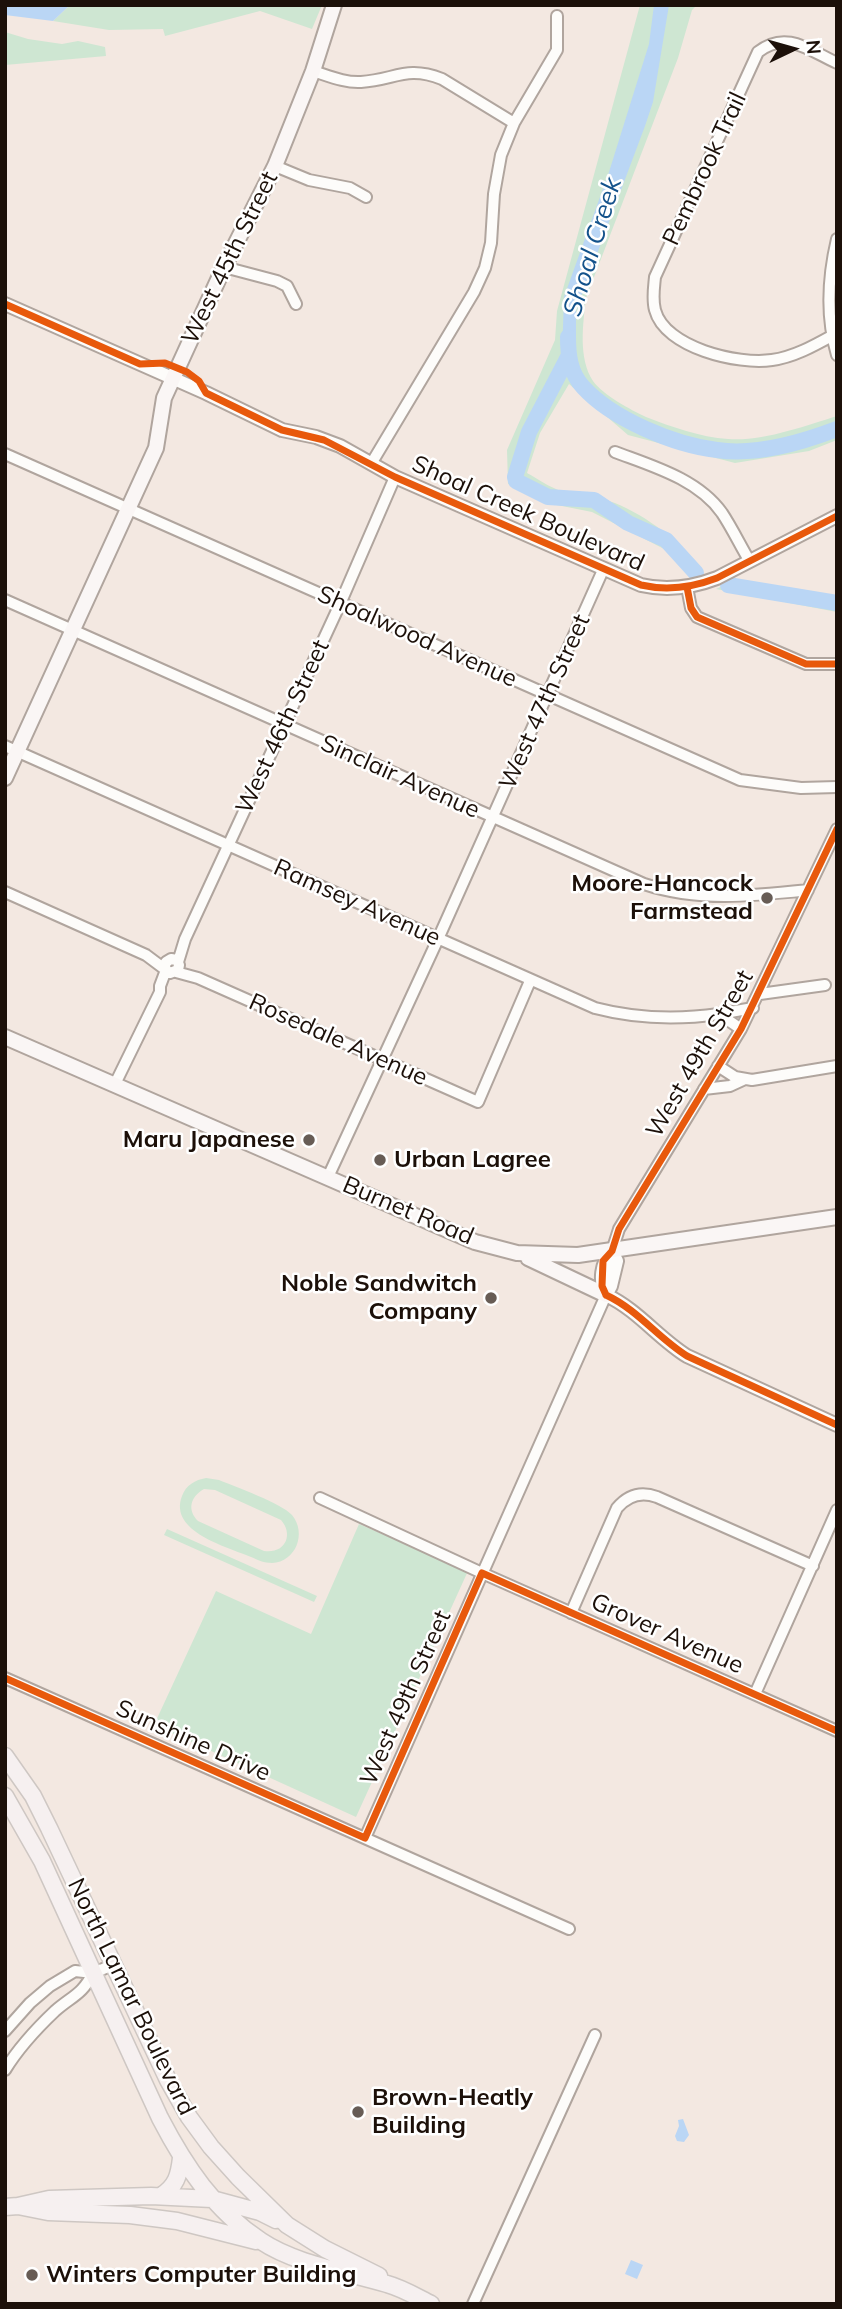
<!DOCTYPE html>
<html>
<head>
<meta charset="utf-8">
<style>
	body { margin:0 }
	#map { position:relative; width:842px; height:2309px; overflow:hidden; background:#f3e8e1; font-family:Mulish,sans-serif }
	canvas { display:block }
	.frame { position:absolute; inset:0; border:7px solid #1c1009; pointer-events:none }
	.north { position:absolute; left:758px; top:14px; width:70px; height:70px; -webkit-text-stroke:5px #fff; paint-order:stroke; rotate:85deg; font-size:19px; font-weight:700; line-height:28px; text-align:center; color:#1c1009 }
	.north::after { content:''; display:block; margin:auto; width:24px; height:32px; background:#1c1009; clip-path:polygon(50% 0,100% 100%,50% 72%,0 100%) }
</style>
</head>
<body>
<div id="map">
<canvas width="842" height="2309"></canvas>
<div class="frame"></div>
<div class="north">N</div>
</div>
<script>
const ctx = document.querySelector('canvas').getContext('2d');
ctx.lineJoin = 'round';
function paint(path, color) {
  ctx.fillStyle = color;
  ctx.fill(path, 'evenodd');
}
function strokePath(path, color, width, dash) {
  ctx.strokeStyle = color;
  ctx.lineWidth = width;
  ctx.lineCap = dash ? 'butt' : 'round';
  ctx.setLineDash(dash || []);
  ctx.stroke(path);
}
function write(font, color, halo, rows, align = 'center') {
  ctx.font = font + ' Mulish,sans-serif';
  ctx.lineWidth = 5;
  ctx.setLineDash([]);
  ctx.textBaseline = 'middle';
  ctx.strokeStyle = halo;
  ctx.fillStyle = color;
  for (const [text, x, y, turn = 0] of rows) {
    ctx.save();
    ctx.translate(x, y);
    ctx.rotate((+turn || 0) * Math.PI / 180);
    ctx.textAlign = isNaN(turn) ? turn : align;
    if (halo) ctx.strokeText(text, 0, 0);
    ctx.fillText(text, 0, 0);
    ctx.restore();
  }
}
paint(new Path2D(`
	M70,5h252l-10,24 -52,-18 -95,25 -2,-7 -54,1 -56,-9z
	M640,5h57l-5,5 -14,48 -92,240c-3,26 -8,60 7,83 10,14 38,29 53,36 26,10 54,20 82,22 33,3 77,-13 109,-23v24l-28,11 -74,12 -107,-28 -59,-51 -29,49 -13,40c11,6 22,14 34,18 17,6 36,5 54,12 34,14 63,38 87,66l-13,7 -21,-25 -76,-39 -35,-7 -49,-21 -1,-34 48,-110 2,-29z
	M5,32l23,7 34,5 16,-3 27,6 1,9 -101,9z
	M737,579l20,5 80,12v16l-121,-23z
	M206,1478l13,2c17,7 62,23 73,35 15,18 4,47 -20,48 -8,0 -14,-3 -21,-6 -23,-10 -83,-25 -69,-61 4,-11 13,-16 24,-18zM204,1489l11,1 66,30c13,15 4,34 -17,31l-66,-30c-11,-11 -8,-24 6,-32z
	M359,1524l109,47 -112,246 -202,-92 62,-134 95,43z
	M167,1529l150,67 -3,6 -150,-67z`), '#cee6d2');
paint(new Path2D(`
	M5,5l26,2 5,-2h34l-17,16 -48,-6z
	M654,5h15l-16,97 -8,24 -69,184v48l-14,-2 2,-59 45,-125 40,-128z
	M683,2119l6,16 -5,7 -7,-1 -2,-5 4,-10 -1,-6z
	M631,2260l12,5 -6,14 -12,-5z`), '#bad6f5');
strokePath(new Path2D(`
	M568,337c0,18 2,36 15,50 29,32 91,58 134,63 39,6 83,-7 120,-21
	M568,357l-39,75 -14,45 1,4 32,16 46,3 34,23 38,17 30,33
	M728,585l109,18`), '#bad6f5', 16);
const minor = new Path2D(`
	M837,63c-28,-13 -51,-33 -79,-11l-103,225c-1,11 -3,22 0,33 10,38 83,55 117,50 23,-3 45,-16 65,-27
	M313,71c16,5 32,12 48,11 34,-2 45,-17 81,-3l72,44
	M275,166l34,14 41,8 16,9
	M837,239c-9,38 -11,79 0,116
	M224,267l53,14 10,5 9,18
	M615,452c37,14 83,27 107,61 10,15 18,32 27,47
	M5,454l735,326 61,8 36,-1
	M371,464l103,-172 11,-24 6,-25 3,-49 7,-39 13,-32 43,-73v-34
	M687,587l4,21 6,9 109,47h31
	M5,600l639,284c54,18 108,12 164,6
	M5,746l590,262c42,11 81,12 124,6l22,15
	M5,892l141,63 24,18 8,-3 1,-5 -2,-5 -6,-1 -5,3 -1,5
	M178,962l7,-23 155,-335 55,-127
	M176,972l22,6 280,124 52,-121
	M760,994l65,-9
	M719,1014l34,-6
	M718,1066l17,11 17,3 85,-14
	M115,1084l45,-92v-6l6,-16
	M704,1089l26,-3 13,-6
	M328,1177l110,-238 165,-369
	M612,1251l7,-22 122,-200 96,-200
	M320,1498l162,75 355,158
	M571,1613l46,-105c11,-13 24,-17 40,-11l156,69
	M5,1678l564,251
	M755,1694l82,-184
	M365,1838l241,-543
	M5,2031l25,-28 20,-17 25,-15 18,2 20,-8
	M5,2070c14,-23 31,-41 50,-59 17,-15 27,-16 38,-38
	M473,2304l122,-269`);
const tertiary = new Path2D(`
	M5,304l201,89 76,37 34,7 24,9 55,31 246,108c26,6 50,3 76,-7l120,-62
	M612,1251l5,10 -6,25 -5,9c-7,-15 -5,-31 6,-44z
	M606,1295c32,15 52,43 81,61l150,69`);
const secondary = new Path2D(`
	M5,778l151,-330 8,-50 60,-131 51,-101 38,-95 21,-66
	M5,1037l470,205 42,11 61,2 259,-38
	M528,1258l78,37`);
const primary = new Path2D(`
	M5,1756l28,40 16,32 119,252 21,37 22,30 27,30 49,48 38,24 54,27
	M5,1796l37,65 118,257c25,48 54,92 101,123 34,23 86,31 126,43 15,4 30,13 44,20
	M161,2196c15,-10 18,-20 20,-38
	M18,2206l31,-7 102,-3 61,3 48,13 16,8
	M5,2207l13,-1 30,6 82,3 47,6 79,20`);
strokePath(minor, '#b0a59e', 14);
strokePath(tertiary, '#b0a59e', 16);
strokePath(secondary, '#b0a59e', 18);
strokePath(primary, '#cec7c3', 19);
strokePath(minor, '#fdfcfa', 10);
strokePath(tertiary, '#fdfcfa', 12);
strokePath(secondary, '#faf6f5', 14);
strokePath(primary, '#f6f0f0', 16);
strokePath(new Path2D(`
	M5,304l135,60 25,-1 22,9 12,9 7,12 76,37 42,10 71,37 246,108c26,6 50,3 76,-7l120,-62
	M687,587l4,21 6,9 109,47h31
	M606,1295l-4,-9 1,-25 9,-10 7,-22 122,-200 96,-200
	M606,1295c32,15 52,43 81,61l150,69
	M5,1678l360,160 117,-265 355,158`), '#e8590c', 7);
for (const [x, y, r, color] of [
	[767,898,7,"#675c55"],
	[309,1140,7,"#675c55"],
	[380,1160,7,"#675c55"],
	[491,1298,7,"#675c55"],
	[358,2112,7,"#675c55"],
	[32,2275,7,"#675c55"]
]) {
  const dot = new Path2D();
  dot.arc(x, y, r, 0, 2 * Math.PI);
  ctx.fillStyle = color;
  ctx.fill(dot);
  strokePath(dot, '#fff', 2.5);
}
write('24px', '#1c1009', '#fff', [
	["Pembrook Trail",705,169,-65],
	["West 45th Street",230,258,-64],
	["Shoal Creek Boulevard",528,514,24],
	["Shoalwood Avenue",417,637,24],
	["West 47th Street",545,702,-66],
	["West 46th Street",283,727,-65],
	["Sinclair Avenue",400,777,24],
	["Ramsey Avenue",357,903,24],
	["Rosedale Avenue",338,1040,24],
	["West 49th Street",700,1054,-60],
	["Burnet Road",408,1211,23],
	["Grover Avenue",667,1634,24],
	["West 49th Street",406,1698,-66],
	["Sunshine Drive",193,1741,24],
	["North Lamar Boulevard",131,1997,64]
]);
write('bold 24px', '#1c1009', '#fff', [
	["Moore-Hancock",753,884],
	["Farmstead",753,912],
	["Maru Japanese",295,1140],
	["Urban Lagree",394,1160,"left"],
	["Noble Sandwitch",477,1284],
	["Company",477,1312],
	["Brown-Heatly",372,2098,"left"],
	["Building",372,2126,"left"],
	["Winters Computer Building",46,2275,"left"]
], 'right');
write('italic 26px', '#13528b', '#fff', [
	["Shoal Creek",593,247,-73]
]);
</script>
</body>
</html>
